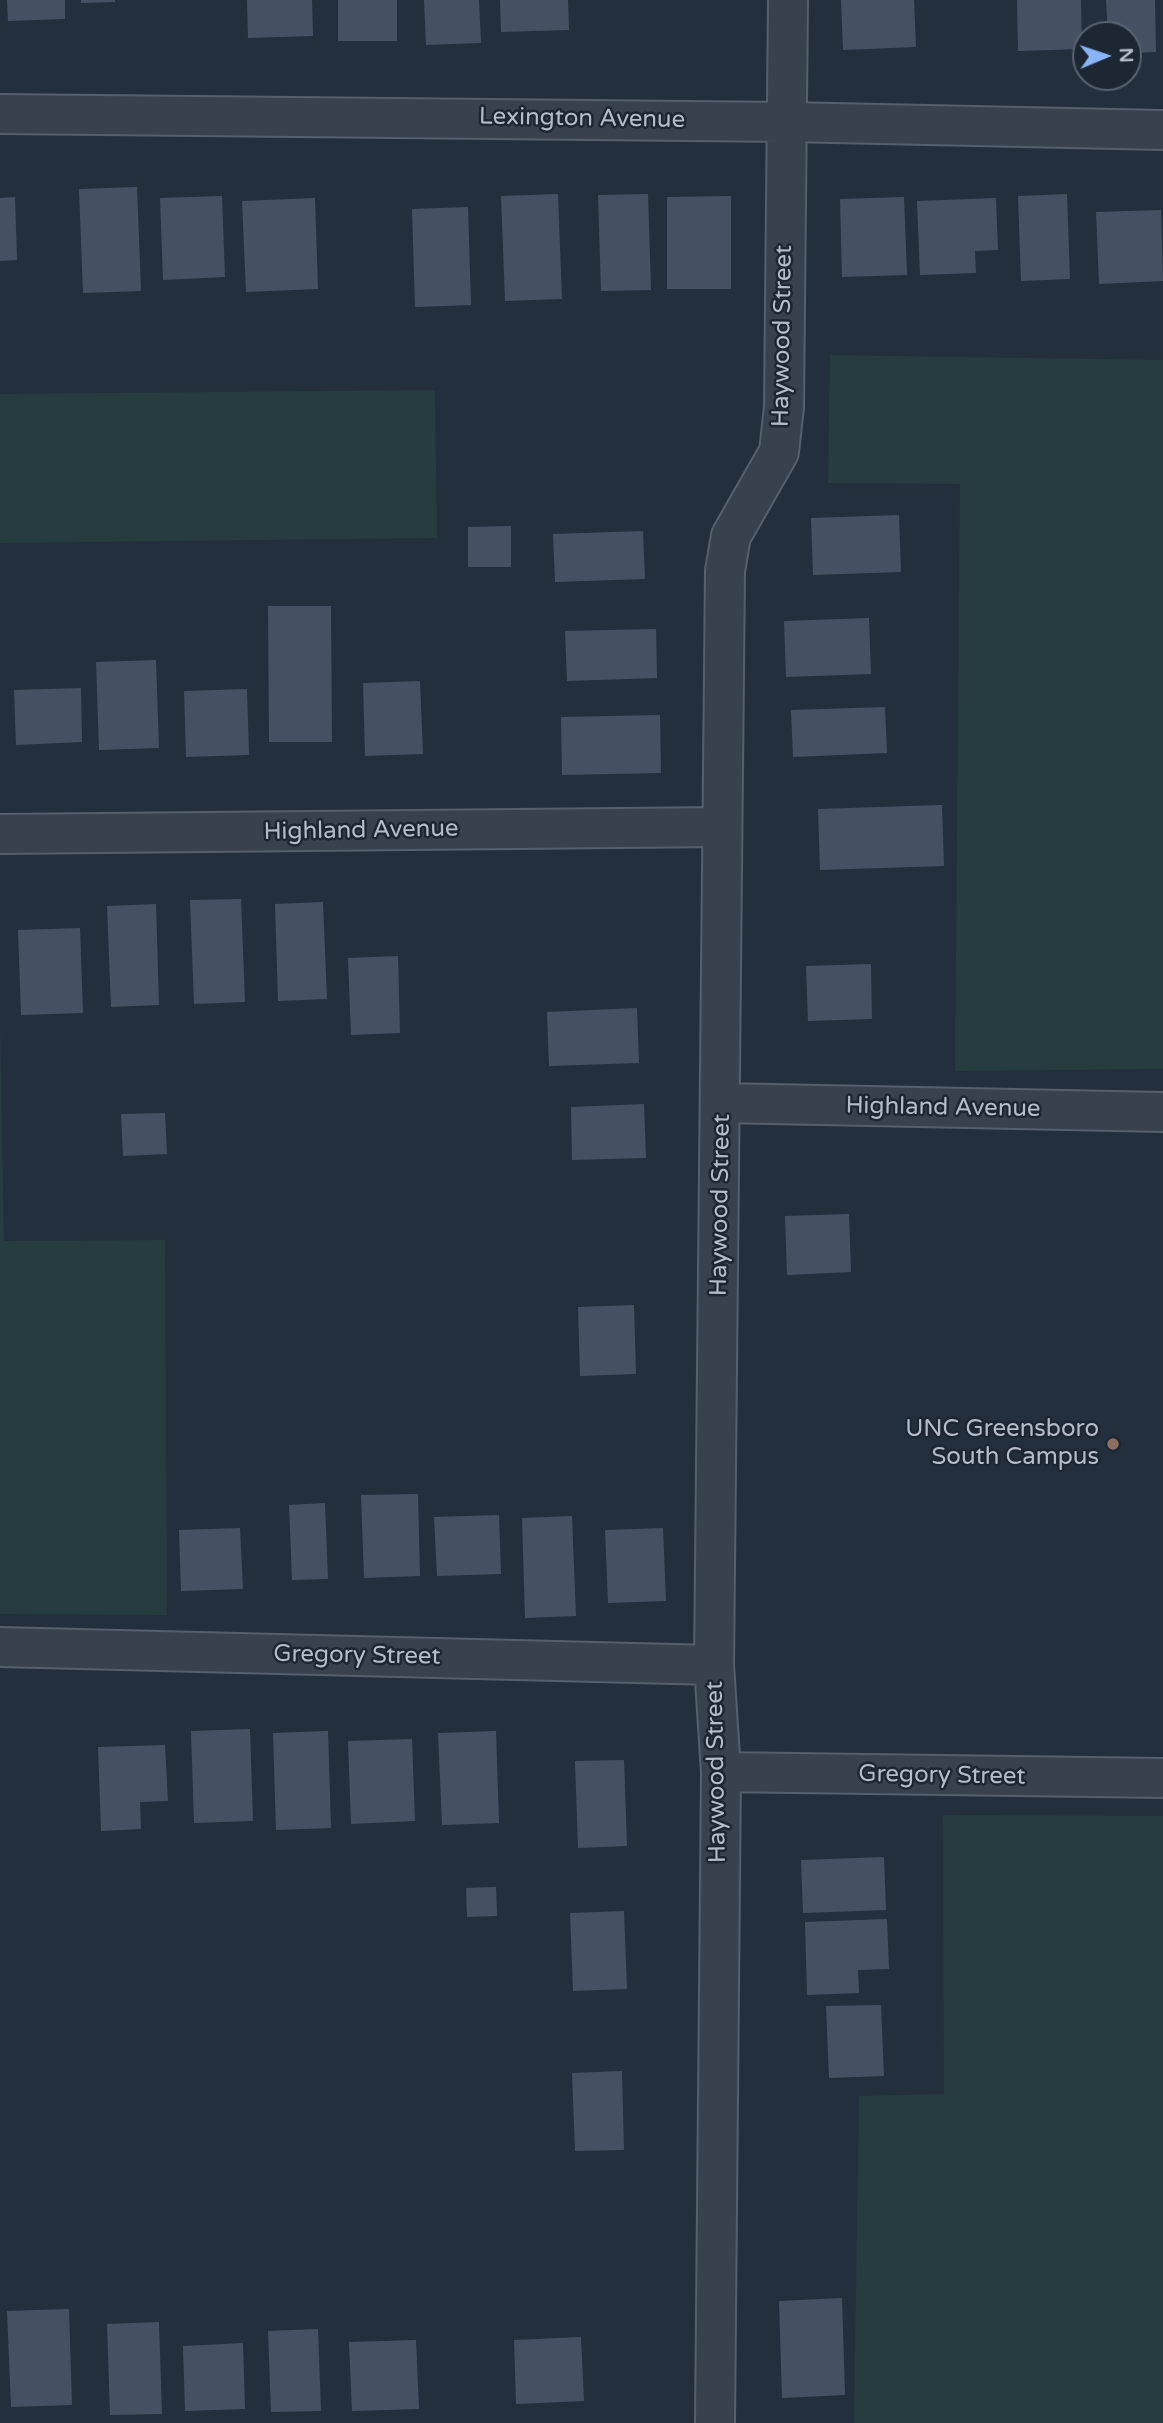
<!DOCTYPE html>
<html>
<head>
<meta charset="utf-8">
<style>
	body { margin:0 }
	#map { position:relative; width:1163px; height:2423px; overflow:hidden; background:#242f3e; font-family:"Varela Round",sans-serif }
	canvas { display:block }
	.north { position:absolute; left:1072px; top:21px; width:70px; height:70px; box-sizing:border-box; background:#1d2633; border:2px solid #59626f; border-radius:50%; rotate:88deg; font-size:19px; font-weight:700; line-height:28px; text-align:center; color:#b4bcc9 }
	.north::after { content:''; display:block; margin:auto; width:24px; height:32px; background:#8ab4f8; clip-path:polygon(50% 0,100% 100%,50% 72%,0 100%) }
</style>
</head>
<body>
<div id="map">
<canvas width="1163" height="2423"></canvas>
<div class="north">N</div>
</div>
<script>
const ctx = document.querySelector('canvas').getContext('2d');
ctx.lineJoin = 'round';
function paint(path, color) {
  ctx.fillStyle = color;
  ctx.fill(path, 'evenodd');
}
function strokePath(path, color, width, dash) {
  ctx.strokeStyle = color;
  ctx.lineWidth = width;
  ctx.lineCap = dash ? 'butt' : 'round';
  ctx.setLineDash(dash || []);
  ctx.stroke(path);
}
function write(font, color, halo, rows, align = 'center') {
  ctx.font = font + ' "Varela Round",sans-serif';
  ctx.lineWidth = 5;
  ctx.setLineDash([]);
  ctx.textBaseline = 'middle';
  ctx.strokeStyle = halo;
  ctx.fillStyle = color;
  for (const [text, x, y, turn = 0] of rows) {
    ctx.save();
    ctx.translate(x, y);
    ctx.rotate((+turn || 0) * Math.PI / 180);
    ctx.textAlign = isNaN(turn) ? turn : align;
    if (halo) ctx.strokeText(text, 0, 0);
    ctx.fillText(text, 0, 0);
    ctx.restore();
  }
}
paint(new Path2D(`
	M830,355l333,5v709l-208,2 5,-587 -132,-1z
	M435,390l2,148 -437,5v-149z
	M0,1025l4,216 161,-1 2,375 -167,-1z
	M943,1815l220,1v607h-309l5,-327 85,-2z`), '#263c3f');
paint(new Path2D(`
	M7,0h58v19l-57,2z
	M81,0h34v2l-34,1z
	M247,0h65l1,36 -65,2z
	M338,0h59v41h-59z
	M424,0h55l2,43 -55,2z
	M500,0h68l1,30 -68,2z
	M841,0h73l2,47 -73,3z
	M1017,0h64l1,49 -64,2z
	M1106,0h49l1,52 -28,1v-18h-20z
	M137,187l4,104 -58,2 -4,-104z
	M558,194l4,105 -57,2 -4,-105z
	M648,194l3,96 -50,1 -3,-96z
	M1067,194l3,85 -49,2 -3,-85z
	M222,196l3,81 -62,3 -3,-82z
	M731,196v93h-64v-92z
	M15,197l2,63 -17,1v-63z
	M904,197l3,78 -65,2 -2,-78z
	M315,198l3,91 -72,3 -4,-91z
	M996,198l2,52 -23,1 1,22 -56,2 -3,-74z
	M468,207l3,98 -56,2 -3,-98z
	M1161,210l2,71 -64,3 -3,-72z
	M899,515l2,57 -88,3 -2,-57z
	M511,526v41h-43v-40z
	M643,531l2,48 -90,3 -2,-48z
	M268,606h63l1,136h-63z
	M869,618l2,56 -85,3 -2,-56z
	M656,629l1,49 -90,3 -2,-50z
	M156,660l3,88 -60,2 -3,-88z
	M420,681l3,73 -58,2 -2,-73z
	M81,688l1,54 -66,3 -2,-55z
	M247,689l2,66 -63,2 -2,-66z
	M885,707l2,46 -94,4 -2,-47z
	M660,715l1,58 -99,2 -1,-58z
	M942,805l2,61 -124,4 -2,-61z
	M241,899l4,103 -51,2 -4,-104z
	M323,902l4,97 -49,2 -3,-97z
	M156,904l3,101 -48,2 -4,-101z
	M80,928l3,85 -62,2 -3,-85z
	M398,956l2,77 -49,2 -3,-77z
	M871,964l1,55 -64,2 -2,-55z
	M637,1008l2,55 -90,3 -2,-54z
	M644,1104l2,54 -74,2 -1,-53z
	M165,1113l2,41 -44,2 -2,-42z
	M849,1214l2,58 -64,3 -2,-59z
	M634,1305l2,69 -56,2 -2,-69z
	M418,1494l2,82 -56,2 -3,-83z
	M325,1503l3,76 -36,1 -3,-75z
	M499,1515l2,59 -64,2 -3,-59z
	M572,1516l4,100 -51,2 -3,-100z
	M240,1528l3,61 -62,2 -2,-61z
	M663,1528l3,73 -58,2 -3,-73z
	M250,1729l3,92 -59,2 -3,-92z
	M328,1731l3,97 -55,2 -3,-97z
	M496,1731l3,92 -57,2 -4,-92z
	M412,1739l3,82 -64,3 -3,-83z
	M165,1745l3,56 -28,1 1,27 -40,2 -3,-84z
	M624,1760l3,86 -49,2 -3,-87z
	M884,1857l2,53 -83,3 -2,-53z
	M496,1887l1,29 -30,1 -1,-29z
	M624,1911l3,78 -54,2 -3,-78z
	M887,1919l2,50 -31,1 1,23 -52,2 -2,-73z
	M881,2005l3,71 -55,2 -3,-72z
	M622,2071l2,79 -49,1 -3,-78z
	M842,2298l3,97 -63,3 -3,-97z
	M69,2309l3,96 -61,2 -4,-96z
	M159,2322l3,92 -52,1 -3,-91z
	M318,2329l3,82 -50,1 -3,-81z
	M581,2337l3,64 -68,3 -2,-64z
	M416,2340l3,69 -67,2 -3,-69z
	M243,2343l2,66 -60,2 -2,-65z`), '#455162');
const street = new Path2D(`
	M0,114l786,8 377,8
	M0,834l722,-7
	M722,1103l441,9
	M0,1647l714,18
	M721,1772l442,6
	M715,2423l6,-651 -7,-107 11,-1094 6,-35 48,-84 5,-45 4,-407`);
strokePath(street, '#565f6c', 42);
strokePath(street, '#38414e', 38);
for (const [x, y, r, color] of [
	[1113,1444,7,"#8d6e63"]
]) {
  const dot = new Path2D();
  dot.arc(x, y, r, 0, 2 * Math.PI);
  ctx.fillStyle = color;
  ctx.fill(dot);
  strokePath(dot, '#1d2633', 2.5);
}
write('24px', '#b4bcc9', '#1d2633', [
	["Lexington Avenue",582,119,1],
	["Haywood Street",783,336,-89],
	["Highland Avenue",361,831,-1],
	["Highland Avenue",943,1108,1],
	["Haywood Street",721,1205,-89],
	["Gregory Street",357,1656,1],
	["Haywood Street",717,1772,-91],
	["Gregory Street",942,1776,1]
]);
write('24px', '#b4bcc9', '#1d2633', [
	["UNC Greensboro",1099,1430],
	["South Campus",1099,1458]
], 'right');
</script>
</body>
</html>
